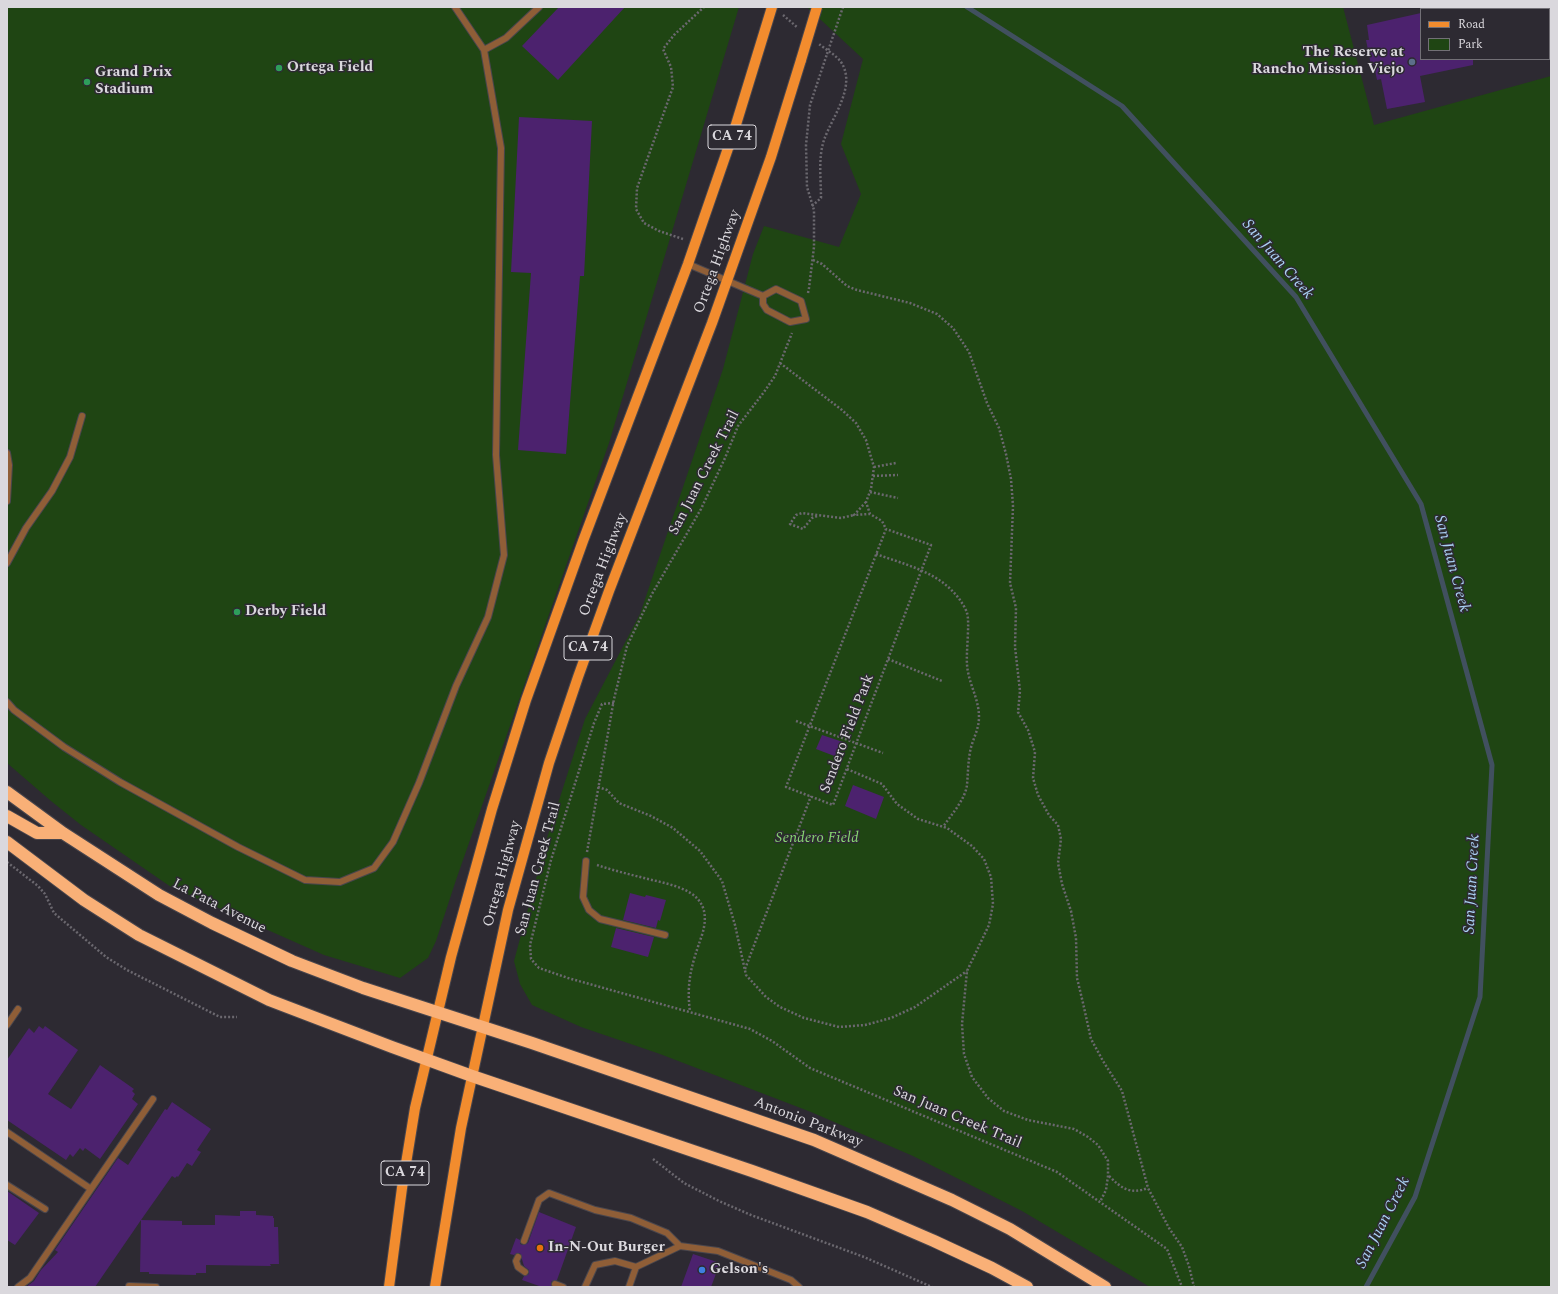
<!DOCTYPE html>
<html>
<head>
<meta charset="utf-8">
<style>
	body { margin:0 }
	#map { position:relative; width:1558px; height:1294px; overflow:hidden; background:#2d2a32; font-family:Spectral,serif }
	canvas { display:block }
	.frame { position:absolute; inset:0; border:8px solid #dad8dd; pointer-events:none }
	.legend { position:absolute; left:1420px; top:8px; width:130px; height:52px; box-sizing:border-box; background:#2d2a32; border:1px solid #727076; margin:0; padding:5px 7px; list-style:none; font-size:12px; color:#dad8dd }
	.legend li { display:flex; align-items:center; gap:8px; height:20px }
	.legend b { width:20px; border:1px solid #727076 }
</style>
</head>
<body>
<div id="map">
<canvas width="1558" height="1294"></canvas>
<div class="frame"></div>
<ul class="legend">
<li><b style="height:5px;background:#f28c2e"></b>Road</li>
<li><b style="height:11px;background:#1f4513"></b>Park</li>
</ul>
</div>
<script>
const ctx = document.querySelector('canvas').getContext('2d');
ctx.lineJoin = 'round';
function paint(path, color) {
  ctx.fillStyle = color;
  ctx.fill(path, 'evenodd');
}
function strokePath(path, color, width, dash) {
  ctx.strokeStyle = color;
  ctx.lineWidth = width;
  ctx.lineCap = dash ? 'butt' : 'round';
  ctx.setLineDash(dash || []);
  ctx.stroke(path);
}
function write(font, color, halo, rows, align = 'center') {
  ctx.font = font + ' Spectral,serif';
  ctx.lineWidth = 3;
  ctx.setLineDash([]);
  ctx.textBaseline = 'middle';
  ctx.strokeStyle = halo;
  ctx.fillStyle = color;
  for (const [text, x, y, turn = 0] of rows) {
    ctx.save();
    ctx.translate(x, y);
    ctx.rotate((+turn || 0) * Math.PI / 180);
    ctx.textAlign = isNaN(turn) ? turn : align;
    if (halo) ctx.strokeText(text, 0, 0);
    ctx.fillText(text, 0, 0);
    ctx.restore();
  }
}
paint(new Path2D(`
	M7,7h732l-130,436 -153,437 -20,61 -8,17 -28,20 -76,-23 -153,-68 -90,-62 -30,-24 -44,-38z
	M807,7h536l31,118 177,-49v1211h-401l-128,-76 -109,-55 -102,-44 -151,-58 -79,-27 -49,-22 -12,-21 -6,-23 33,-123 38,-119 55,-105 83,-245 30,-115 11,-28 75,21 22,-53 -20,-50 22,-85z`), '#1f4513');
strokePath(new Path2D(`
	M967,7l155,99 174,191 125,207 71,261 -12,232 -65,200 -49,90`), '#41505f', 5);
paint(new Path2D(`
	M559,7h66l-67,73 -36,-34z
	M1421,13v46h52v6l-53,11 5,26 -38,7 -6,-30 -4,1 -3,-15h-3l-5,-25h3l-2,-15z
	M519,117l73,4 -8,155h-4l-14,178 -48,-4 13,-177 -20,-1z
	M822,735l21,7 -6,15 -21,-8z
	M853,785l31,12 -8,22 -31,-13z
	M630,893l15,4 1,-2 20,5 -6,21 -2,-1 -2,8 -33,-8z
	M616,928l38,9 -6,20 -37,-10z
	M39,1026l4,3 2,-3 33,24 -30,44 23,15 29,-44 34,24 -2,2 3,3 -3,5 6,5 -38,55 -15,-11 -2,3 -3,-3 -7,9 -3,-3 -4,6 -59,-40v-60l22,-32 5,5z
	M172,1102l39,27 -14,21 4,2 -9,14 -5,-3 -9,14 -1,-1 -2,2 -3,-2 -31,44 41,1v4h33v-10l25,1v-5h16v4l17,1v2h1v9h4l1,37h-9l1,2 -65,-1v8h-10v2l-47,-1v-2h-9l1,-52 -46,67h-69l8,-6 7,-11 17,-18 -3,-2 63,-92 10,7 37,-56 2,1z
	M7,1191l32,22 -24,32 -8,-5z
	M539,1212l37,15 -19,53h-3l-3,2 1,5h-10l-20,-7 2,-4 5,-2v-4l-5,-4 -4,-13h-3l-3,2 -4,-1 6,-16 4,2v4l3,1 5,-2z
	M693,1254l27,9 -9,24h-30z`), '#4c226e');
const lane = new Path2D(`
	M484,50l22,-12 33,-31
	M688,264l75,32
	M776,289l25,12 5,18 -16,3 -23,-12 -4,-6v-8z
	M7,453l2,12 -2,36
	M7,563l19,-35 26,-37 18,-34 12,-41
	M7,702l7,8 50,37 56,35 118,65 67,33 35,2 34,-14 19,-26 26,-59 37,-97 32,-69 16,-62 -8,-100 5,-307 -17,-98 -29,-43
	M586,861l-3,36 6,13 11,9 65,16
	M7,1025l11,-16
	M7,1132l84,57 -61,89 -12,9
	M7,1185l38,24
	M91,1189l62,-90
	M524,1241l15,-41 10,-7 46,17 36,8 36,15 13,13
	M518,1257l-2,4 2,6 7,5
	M555,1284l8,3
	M129,1286l27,1
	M585,1287l10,-22 20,-4 21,6
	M629,1287l7,-20 44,-21 38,5 73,29 8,7`);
const primary = new Path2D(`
	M389,1287l13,-99 13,-80 36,-151 41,-148 34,-109 57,-159 105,-277 46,-133 38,-124
	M435,1287l26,-159 47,-218 41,-147 29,-86 31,-86 103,-268 59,-166 30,-97`);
const highway = new Path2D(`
	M7,792l56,41 96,62 53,28 80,38 71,27 169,55 282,97 138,60 58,29 95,58
	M7,816l30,17h26
	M7,842l77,58 55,35 130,65 123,47 80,29 280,95 115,41 67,29 58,27 35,19`);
strokePath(lane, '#49464d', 8);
strokePath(primary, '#49464d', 12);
strokePath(highway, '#49464d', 14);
strokePath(new Path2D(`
	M783,15l15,13
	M812,206l9,-8c0,-19 -3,-40 3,-58 8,-23 33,-54 17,-78 -5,-7 -16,-13 -22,-18
	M683,239l-24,-8 -15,-8 -8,-14 1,-21 36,-101 -2,-20 -8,-18 11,-14 30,-28
	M813,260l9,4 25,22 10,4 53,13 27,11 16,14 16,24 18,51 12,25 7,26 5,25 2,27 -3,77 6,25 -1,39 5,44 -2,21 10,18 7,22 -2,26 5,17 11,20 9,10 3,14 -3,24 4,21 9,27 5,27 1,40 6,25 8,36 12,22 19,30 26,97 21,40 13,19 7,19 5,21
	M808,293l1,-5 5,-41v-37l-7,-23 -1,-42 4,-40 17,-51
	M780,363l62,47 14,13 10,17 8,27 -3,22 -5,13 4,12 12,7 4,8 -100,258 47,18 98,-260 -45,-16
	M874,467l22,-4
	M873,476l25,-1
	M870,492l28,6
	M866,502l-12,13 16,-1
	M817,516l-5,2 -9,11 -13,-5 6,-9 6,-2 39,5 13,-3
	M876,554c30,11 64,18 84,46 2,3 6,9 7,13 3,9 -1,39 0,51 1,19 12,34 12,53 0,13 -7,23 -9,35 -2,11 -2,22 -3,33 -2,15 -16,30 -24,42
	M888,659l54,22
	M614,703l-12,1 -8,19 -43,137 -21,85 1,14 8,9 29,10 182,51 22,12 38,27 247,104 110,77 15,38
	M796,721l87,32
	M847,769l35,15 15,20 21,15 29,9 25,18 12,13 7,18 2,27 -4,21 -22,46 -5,53 2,30 8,23 16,21 16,13 24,9 46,9 14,8 10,8 10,16v15l-2,14 -6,12
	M598,787l9,3 12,13 32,13 22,12 27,23 22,30 13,44 11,50 20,22 14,10 24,11 35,9 26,-2 26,-7 24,-11 52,-36
	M587,852l27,-153 13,-53 25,-52 49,-85 24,-51 13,-32 26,-34 11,-16 17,-43
	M7,862l31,24 7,8 9,19 52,44 21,13 93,47h17
	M597,865c15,5 31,9 47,13 31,8 72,12 58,57 -10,29 -16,46 -12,77
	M745,969l66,-173
	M653,1159l31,24 35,18 32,14 113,42 68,30
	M1109,1176c12,12 21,19 39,12`), '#6b686f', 2.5, [2, 2]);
strokePath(lane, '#8f5e37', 6);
strokePath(primary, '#f28c2e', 10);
strokePath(highway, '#f9b077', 12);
const primaryBridge = new Path2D(`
	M801,60l16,-53`);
strokePath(primaryBridge, '#49464d', 12, []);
strokePath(new Path2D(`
	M827,54l16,-47`), '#6b686f', 2.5, [2, 2]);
strokePath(primaryBridge, '#f28c2e', 10);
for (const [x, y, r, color] of [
	[1412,62,4,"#5c6f8a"],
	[279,68,4,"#2e9e5b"],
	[87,82,4,"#2e9e5b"],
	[237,612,4,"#2e9e5b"],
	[540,1248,4,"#e8710a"],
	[702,1270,4,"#3f7fe0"]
]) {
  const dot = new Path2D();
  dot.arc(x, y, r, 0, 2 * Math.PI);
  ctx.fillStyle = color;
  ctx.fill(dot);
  strokePath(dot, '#2d2a32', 1.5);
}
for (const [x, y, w] of [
	[732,137,48],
	[588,648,48],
	[405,1173,48]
]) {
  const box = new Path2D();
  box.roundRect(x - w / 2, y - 12, w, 24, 3);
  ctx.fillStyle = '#2d2a32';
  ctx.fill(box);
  strokePath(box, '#dad8dd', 1);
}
write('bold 14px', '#dad8dd', null, [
	["CA 74",732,137],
	["CA 74",588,648],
	["CA 74",405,1173]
]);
write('bold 15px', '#dad8dd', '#2d2a32', [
	["The Reserve at",1404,53,"right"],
	["Rancho Mission Viejo",1404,70,"right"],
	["Ortega Field",287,68],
	["Grand Prix",95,73],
	["Stadium",95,90],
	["Derby Field",245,612],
	["In-N-Out Burger",548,1248],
	["Gelson's",710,1270]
], 'left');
write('15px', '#dad8dd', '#2d2a32', [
	["Ortega Highway",718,262,-70],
	["San Juan Creek Trail",705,473,-63],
	["Ortega Highway",604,565,-69],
	["Sendero Field Park",848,734,-69],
	["San Juan Creek Trail",539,869,-75],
	["Ortega Highway",503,874,-75],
	["La Pata Avenue",219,907,27],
	["San Juan Creek Trail",957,1118,23],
	["Antonio Parkway",808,1123,21]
]);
write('italic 15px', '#87d771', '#2d2a32', [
	["Sendero Field",817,839]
]);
write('italic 16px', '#aad1f3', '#2d2a32', [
	["San Juan Creek",1277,260,49],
	["San Juan Creek",1451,564,75],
	["San Juan Creek",1473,884,-87],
	["San Juan Creek",1384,1223,-63]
]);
</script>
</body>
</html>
